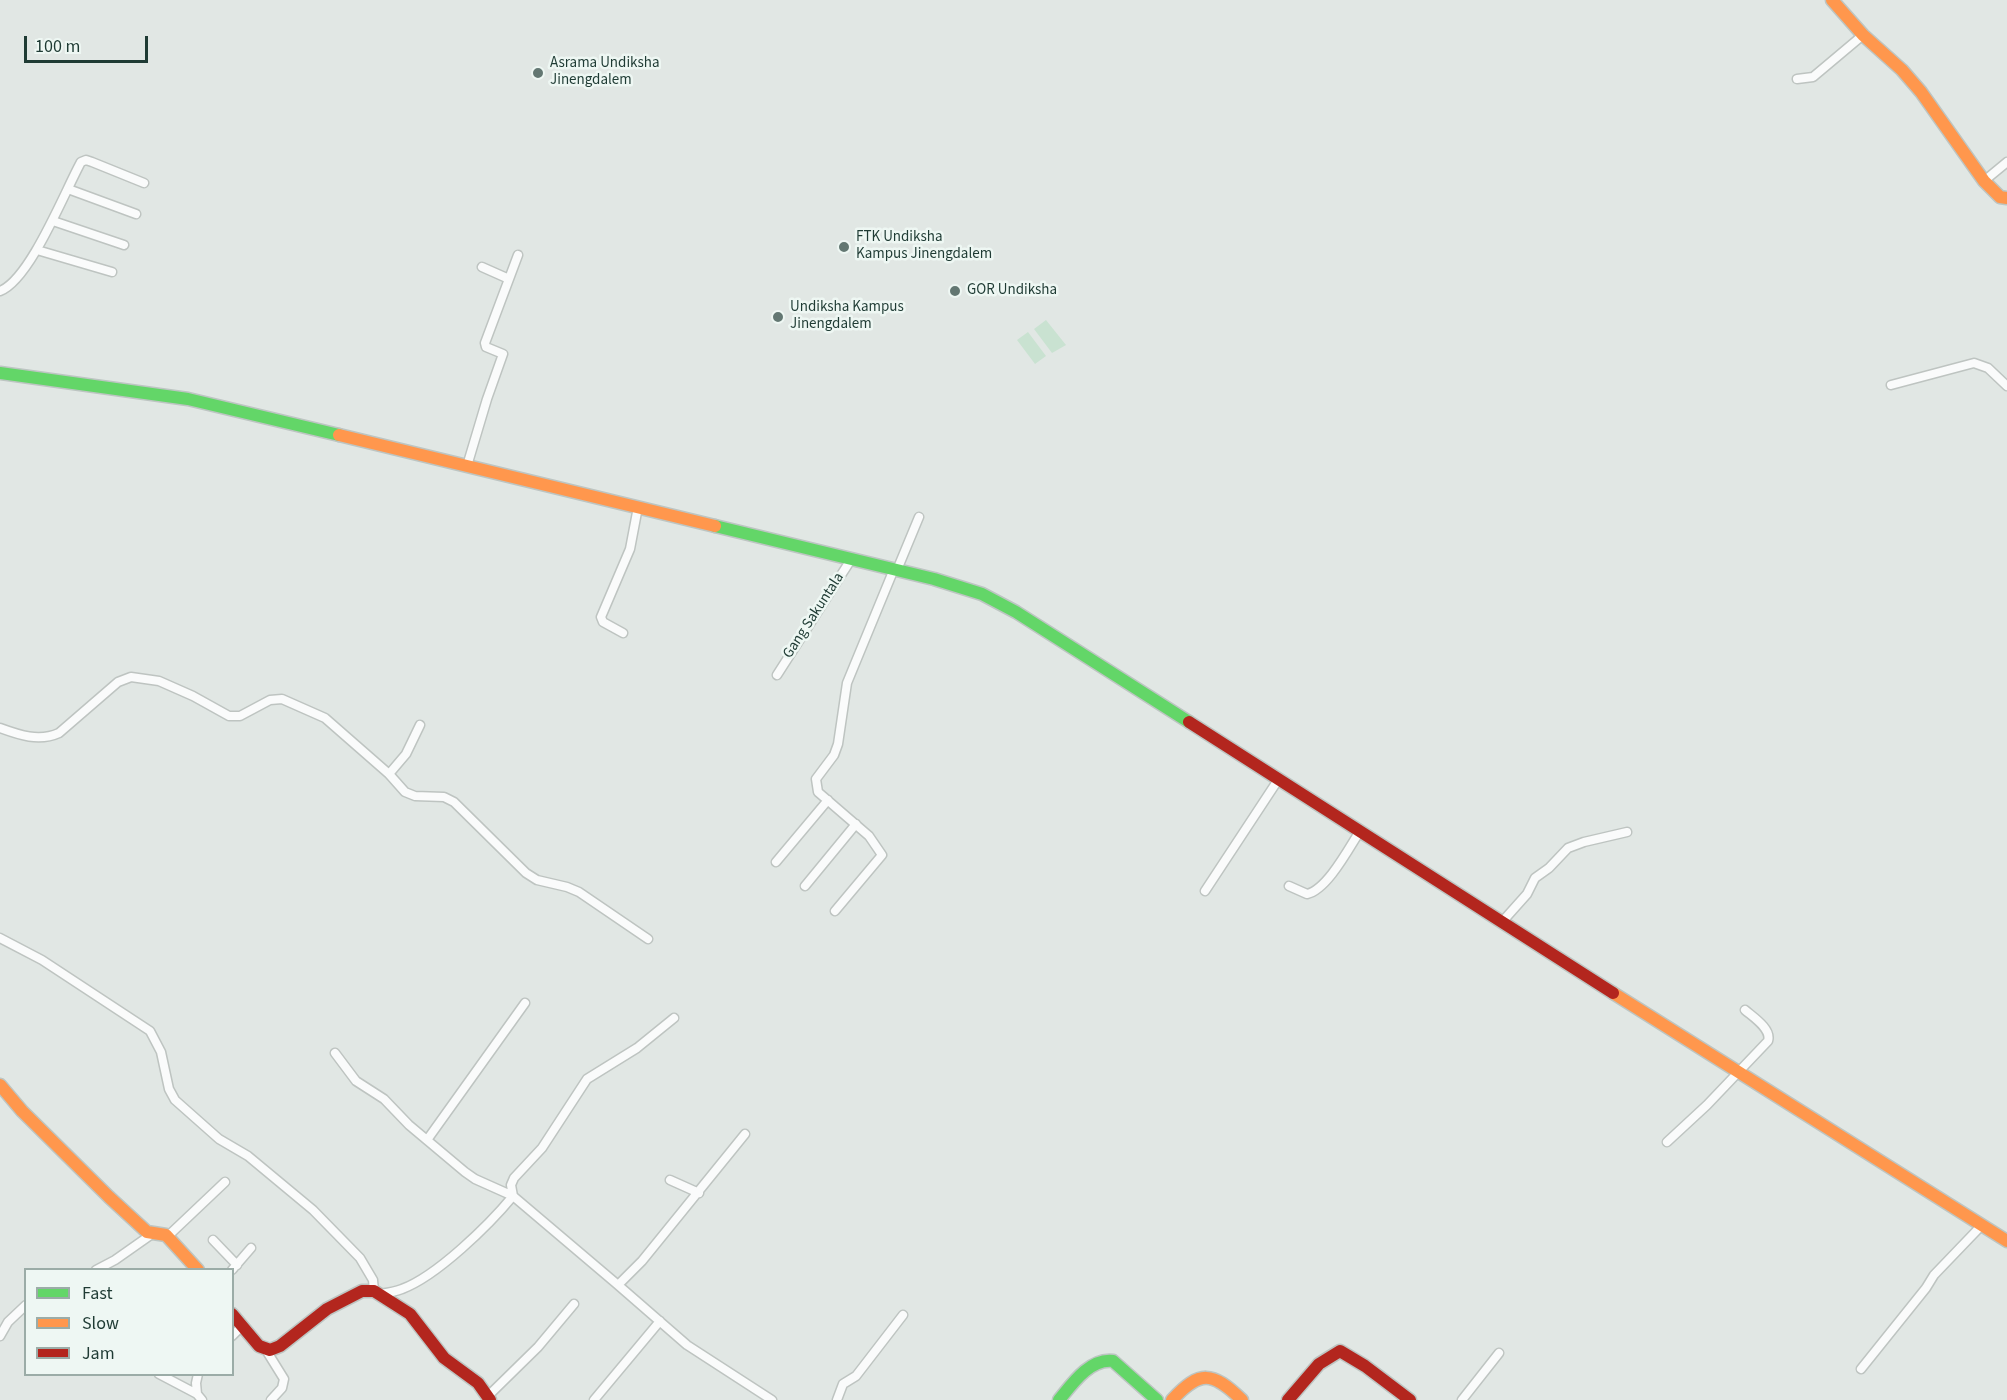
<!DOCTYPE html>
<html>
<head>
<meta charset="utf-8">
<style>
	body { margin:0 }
	#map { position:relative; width:2007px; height:1400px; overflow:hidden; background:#e1e7e4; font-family:"Source Sans 3",sans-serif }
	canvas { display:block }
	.legend { position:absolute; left:24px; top:1268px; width:210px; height:108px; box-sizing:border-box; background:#eef7f3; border:2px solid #9baca7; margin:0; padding:8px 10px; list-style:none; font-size:18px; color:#1f3b34 }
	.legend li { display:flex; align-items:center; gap:12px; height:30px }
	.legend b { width:30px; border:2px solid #9baca7 }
	.scale { position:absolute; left:24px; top:36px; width:124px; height:27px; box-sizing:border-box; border:3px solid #1f3b34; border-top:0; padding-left:8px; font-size:18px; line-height:21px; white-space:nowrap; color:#1f3b34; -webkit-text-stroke:4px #eef7f3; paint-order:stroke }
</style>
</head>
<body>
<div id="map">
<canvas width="2007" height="1400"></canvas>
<ul class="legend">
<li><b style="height:8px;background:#63d668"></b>Fast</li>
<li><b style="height:8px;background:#ff974d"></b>Slow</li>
<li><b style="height:8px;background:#b3261e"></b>Jam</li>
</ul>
<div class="scale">100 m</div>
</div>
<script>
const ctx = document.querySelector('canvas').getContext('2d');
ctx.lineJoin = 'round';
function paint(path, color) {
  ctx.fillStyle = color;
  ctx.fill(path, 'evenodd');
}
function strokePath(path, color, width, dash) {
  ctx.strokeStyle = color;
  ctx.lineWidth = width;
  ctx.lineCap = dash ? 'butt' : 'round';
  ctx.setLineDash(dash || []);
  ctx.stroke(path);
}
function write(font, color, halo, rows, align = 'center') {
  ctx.font = font + ' "Source Sans 3",sans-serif';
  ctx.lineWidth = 5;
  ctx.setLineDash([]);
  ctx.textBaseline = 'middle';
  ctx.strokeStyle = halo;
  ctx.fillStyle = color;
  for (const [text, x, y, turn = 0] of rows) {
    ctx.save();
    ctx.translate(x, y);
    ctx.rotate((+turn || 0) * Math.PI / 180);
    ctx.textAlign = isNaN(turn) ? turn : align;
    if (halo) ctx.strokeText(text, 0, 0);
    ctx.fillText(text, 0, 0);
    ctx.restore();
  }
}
paint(new Path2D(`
	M1046,320l20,25 -14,8 -18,-24z
	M1028,332l18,24 -11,8 -18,-24z`), '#c9e2d1');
const street = new Path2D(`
	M1797,79l16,-2 50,-42
	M1984,181l23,-19
	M68,189l68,25
	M53,221l71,24
	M37,250l75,22
	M482,267l27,12
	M0,291c30,-11 65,-100 81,-129l5,-2 6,2 52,21
	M1891,385l83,-22 14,5 19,18
	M467,466l20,-67 16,-45 -17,-7 -1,-4 33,-88
	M897,570l22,-53
	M623,633l-20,-11 -2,-5 29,-68 8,-42
	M777,675l75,-117
	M0,728c19,7 39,14 59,5l59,-51 13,-5 28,4 34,15 36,20h11l30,-16 12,-1 43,19 64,56 16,18 10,4 29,1 10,5 72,71 11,7 30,7 12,5 69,47
	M389,774l17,-20 14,-29
	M776,862l52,-62
	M805,886l51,-62
	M1289,886l18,8c20,-4 42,-46 53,-63
	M1205,891l73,-111
	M835,911l47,-56 -13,-19 -51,-44 -2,-13 18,-24 4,-11 9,-61 47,-114
	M1502,922l25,-28 8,-16 14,-10 19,-20 16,-6 43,-10
	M0,938l42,22 108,71 11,21 8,37 6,11 44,39 29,17 65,54 47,48 13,22 1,11
	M335,1053l21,28 28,18 25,26 56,47 10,7 38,17 105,89 24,-24 103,-127
	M427,1140l98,-137
	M1667,1142l40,-37 61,-64c4,-12 -15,-24 -23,-31
	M670,1180l29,13
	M168,1236l57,-54
	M213,1240l24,25
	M96,1270l19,-10 37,-26
	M232,1270l19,-22
	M618,1285l69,60 85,55
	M379,1294c8,-1 16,-2 23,-5 35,-13 87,-64 111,-93l-2,-11 3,-7 28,-30 45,-69 50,-31 37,-30
	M0,1336l8,-14 18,-17
	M232,1336l10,-10
	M266,1350l18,29 -2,9 -11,12
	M1861,1369l65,-81 8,-13 48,-50
	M159,1374l38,20 5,6
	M197,1394l-1,-11 2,-9
	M488,1396l50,-49 36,-43
	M594,1400l66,-79
	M837,1400l6,-16 13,-8 47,-61
	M1462,1400l37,-47`);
const fast = new Path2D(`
	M0,373l188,26 151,36
	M715,526l219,53 48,15 34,18 173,110
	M1059,1400c13,-16 31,-42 54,-39l44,39`);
const slow = new Path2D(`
	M1832,0l31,35 39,35 19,22 63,89 16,16 7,1
	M339,435l376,91
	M1613,993l394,248
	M0,1085l22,26 87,86 38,35 19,3 32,35
	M1172,1400c28,-30 40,-29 70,0`);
const jam = new Path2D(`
	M1189,722l424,271
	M232,1314l27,32 11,4 10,-4 47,-37 35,-18h12l36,23 34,44 34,25 12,17
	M1288,1400l31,-36 21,-13 25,15 45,34`);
strokePath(street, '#bec4c1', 11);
strokePath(fast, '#bdc5c2', 15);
strokePath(slow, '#bdc5c2', 15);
strokePath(jam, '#bdc5c2', 15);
strokePath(street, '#fafbfb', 8);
strokePath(fast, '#63d668', 12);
strokePath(slow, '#ff974d', 12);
strokePath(jam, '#b3261e', 12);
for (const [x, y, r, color] of [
	[538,73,6,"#637772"],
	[844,247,6,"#637772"],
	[955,291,6,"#637772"],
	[778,317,6,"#637772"]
]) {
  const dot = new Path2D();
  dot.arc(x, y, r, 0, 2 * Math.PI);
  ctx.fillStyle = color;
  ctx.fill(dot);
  strokePath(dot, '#eef7f3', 2);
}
write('15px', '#1f3b34', '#eef7f3', [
	["Asrama Undiksha",550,64],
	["Jinengdalem",550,81],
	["FTK Undiksha",856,238],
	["Kampus Jinengdalem",856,255],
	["GOR Undiksha",967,291],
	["Undiksha Kampus",790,308],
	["Jinengdalem",790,325]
], 'left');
write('15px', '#1f3b34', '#eef7f3', [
	["Gang Sakuntala",814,616,-57]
]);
</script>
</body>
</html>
